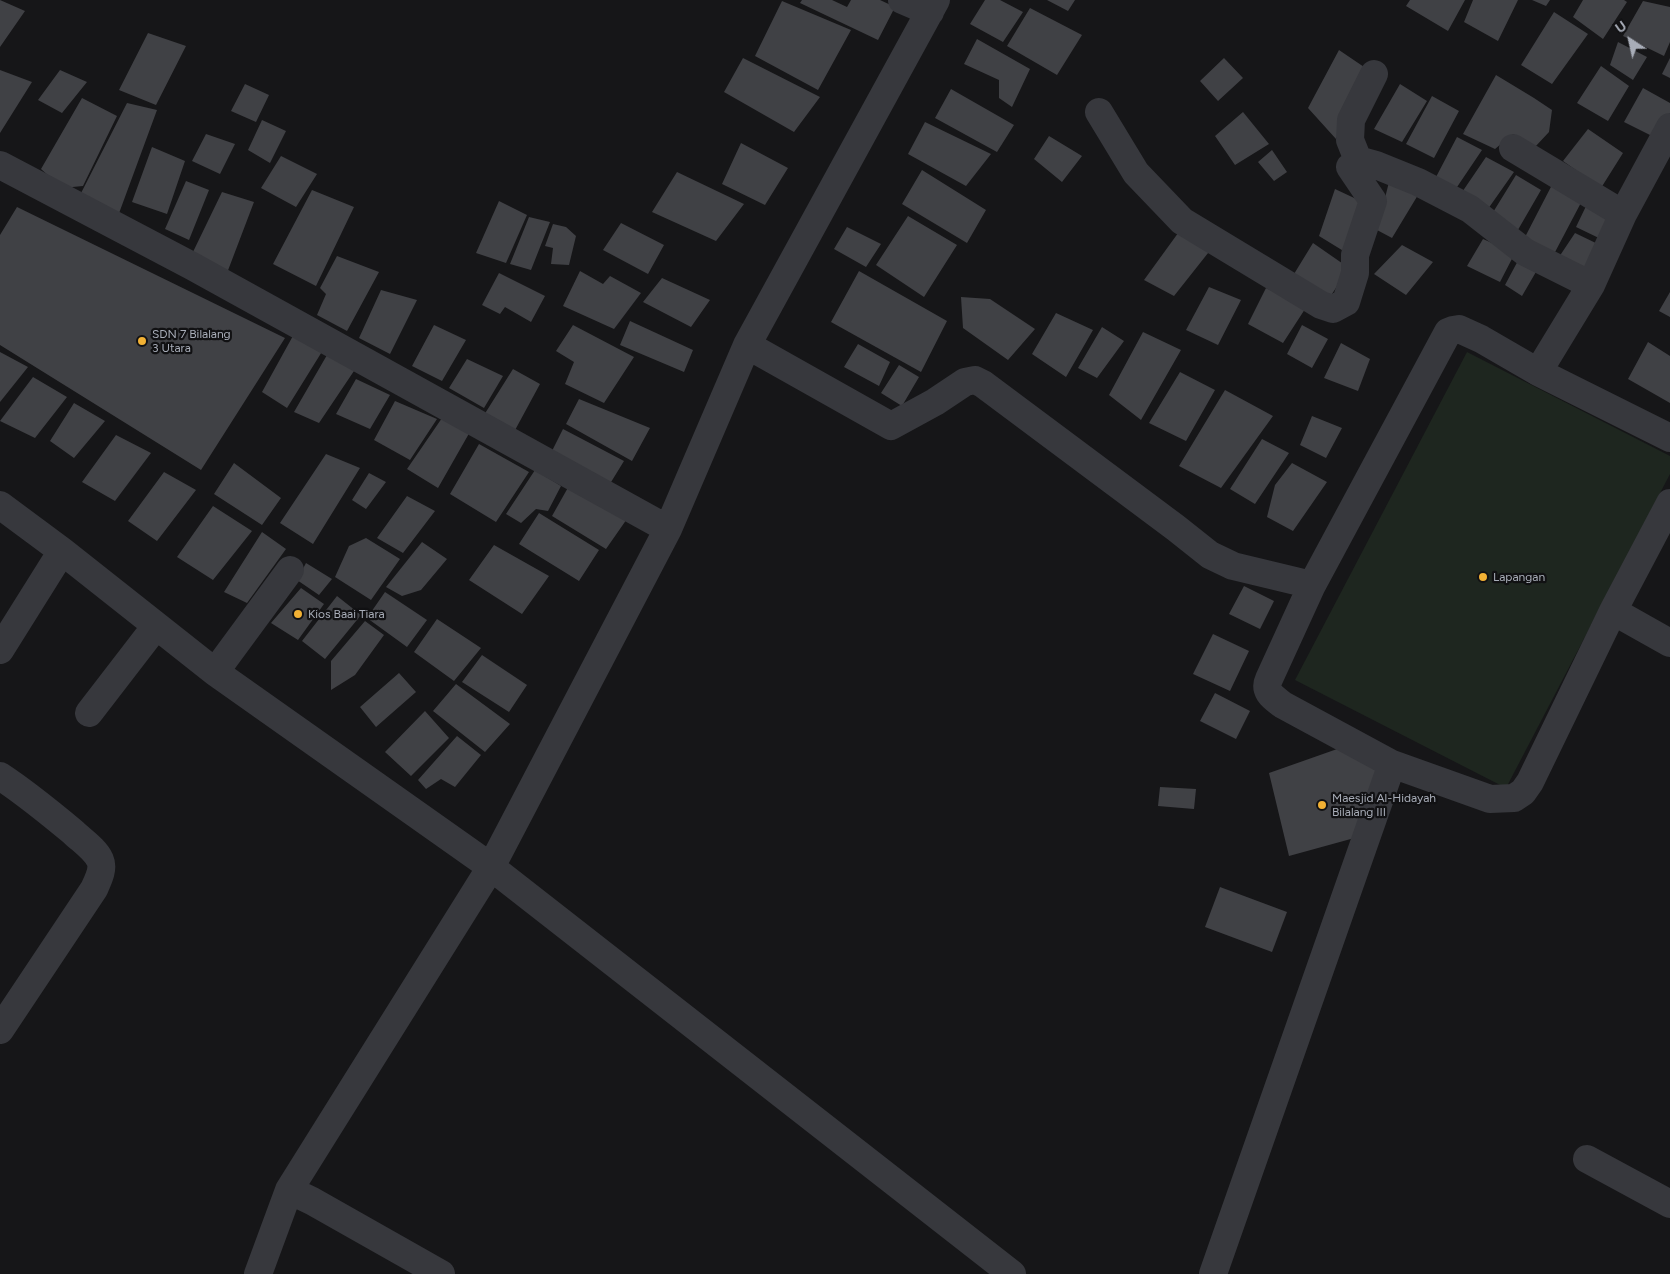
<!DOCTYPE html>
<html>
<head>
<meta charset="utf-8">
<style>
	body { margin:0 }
	#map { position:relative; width:1670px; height:1274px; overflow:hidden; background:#161618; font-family:Figtree,sans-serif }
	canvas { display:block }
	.north { position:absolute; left:1605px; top:15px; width:50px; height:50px; -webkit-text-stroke:4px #111113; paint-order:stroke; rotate:325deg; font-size:14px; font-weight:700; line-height:20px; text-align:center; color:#a8adb8 }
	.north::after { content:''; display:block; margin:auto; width:18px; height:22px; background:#a8adb8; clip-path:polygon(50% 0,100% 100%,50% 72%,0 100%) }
</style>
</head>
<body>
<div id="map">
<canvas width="1670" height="1274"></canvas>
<div class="north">U</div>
</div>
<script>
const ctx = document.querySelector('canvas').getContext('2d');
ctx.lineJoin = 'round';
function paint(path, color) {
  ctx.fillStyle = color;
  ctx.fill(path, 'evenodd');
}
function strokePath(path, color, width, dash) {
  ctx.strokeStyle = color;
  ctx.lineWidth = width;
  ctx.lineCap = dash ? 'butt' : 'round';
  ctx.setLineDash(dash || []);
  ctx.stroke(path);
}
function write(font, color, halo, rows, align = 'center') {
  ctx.font = font + ' Figtree,sans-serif';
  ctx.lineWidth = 4.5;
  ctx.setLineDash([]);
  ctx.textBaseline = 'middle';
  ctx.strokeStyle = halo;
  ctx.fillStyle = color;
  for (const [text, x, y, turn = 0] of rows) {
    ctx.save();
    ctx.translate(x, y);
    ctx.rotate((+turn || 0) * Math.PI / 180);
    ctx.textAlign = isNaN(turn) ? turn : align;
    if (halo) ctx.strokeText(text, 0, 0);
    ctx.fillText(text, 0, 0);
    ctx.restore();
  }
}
paint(new Path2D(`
	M1467,352l203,104v18l-164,314 -211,-108z`), '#1e261f');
paint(new Path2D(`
	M0,0l25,11 -25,36z
	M802,0h30l15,7 4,-7h29l15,7 -17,33 -78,-37z
	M985,0h15l23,12 -20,30 -33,-18z
	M1047,0h28l-7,11z
	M1410,0h55l-17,31 -42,-25z
	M1473,0h45l-20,41 -34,-19z
	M1532,0h18l-4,6z
	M1583,0h41l3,2 -24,37 -30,-22z
	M782,1l69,29 -33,60 -63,-34z
	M1643,1l27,6v35l-6,14 -41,-20z
	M1030,8l52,27 -25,40 -50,-29z
	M1554,12l34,22 -36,50 -31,-19z
	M148,33l38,13 -30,59 -37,-15z
	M977,39l53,30 -18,38 -13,-9v-18l-35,-16z
	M1618,42l29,15 -14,23 -23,-15z
	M1339,50l28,19 -31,70 -28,-31z
	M743,58l77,39 -26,35 -70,-40z
	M1224,58l19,20 -25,23 -18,-20z
	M1670,58v20l-8,-4z
	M1601,66l28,20 -21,35 -31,-18z
	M0,70l32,12 -32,51z
	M60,70l27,12 -25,31 -24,-13z
	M1496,75l38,23 18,12 -3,22 -14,15 -22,-13 -18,15 -32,-15z
	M245,84l24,11 -13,27 -25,-11z
	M1400,84l27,17 -25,41 -28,-13z
	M1643,88l27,15v10l-14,25 -32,-16z
	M951,89l63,36 -17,27 -62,-34z
	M1432,96l27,15 -25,47 -28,-14z
	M82,98l35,18 -34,70 -21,2 -21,-19z
	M127,103l30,7 -39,106 -39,-19z
	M1243,112l26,32 -34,21 -20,-29z
	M262,120l24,11 -16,32 -22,-13z
	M925,122l66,32 -25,32 -58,-32z
	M1588,129l35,24 -22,35 -38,-27z
	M206,134l29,10 -15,30 -28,-13z
	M1049,136l33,20 -20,26 -28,-23z
	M1457,137l25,13 -27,40 -19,-13z
	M741,143l47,25 -23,37 -43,-21z
	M152,147l33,14 -18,53 -35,-12z
	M1272,150l15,22 -13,9 -16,-19z
	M281,156l36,18 -21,33 -35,-19z
	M1486,157l28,15 -31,44 -27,-15z
	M922,170l64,40 -19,33 -65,-39z
	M677,172l67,32 -28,37 -64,-29z
	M1516,175l25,15 -26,45 -28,-13z
	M1390,178l31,12 -29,48 -15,-8z
	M186,181l23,9 -20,50 -24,-11z
	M1554,181l30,16 -30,57 -30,-15z
	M1335,189l32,15 -17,51 -31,-19z
	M312,190l42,17 -38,79 -43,-22z
	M222,192l32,10 -27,71 -35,-19z
	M499,201l28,14 -21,48 -30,-10z
	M1588,202l29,13 -14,25 -27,-13z
	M17,207l268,131 -84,132 -201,-125v-110z
	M908,216l49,29 -33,52 -48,-32z
	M529,217l21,5 -19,48 -21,-6z
	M621,223l43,22 -16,29 -45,-24z
	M553,224l13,3 10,9 -7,29 -18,-1 2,-16 -8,-2z
	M847,227l34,17 -15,23 -32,-18z
	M1181,229l31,19 -38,48 -30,-16z
	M1575,233l27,13 -15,26 -28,-15z
	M1483,239l32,14 -15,29 -33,-16z
	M1313,243l36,25 -19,29 -36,-23z
	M1402,245l31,17 -27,33 -32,-21z
	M1521,255l19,10 -18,31 -17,-11z
	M337,256l42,16 -32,59 -30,-16 9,-21 -6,-6z
	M580,271l23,13 7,-8 31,17 -27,36 -51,-23z
	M859,271l88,50 -26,51 -90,-50z
	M499,273l46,23 -14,26 -26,-15 -5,7 -18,-9z
	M662,278l48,22 -19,27 -48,-25z
	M1209,287l32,13 -23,45 -32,-15z
	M1266,288l41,18 -24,37 -35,-19z
	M381,290l36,10 -27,54 -31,-16z
	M1670,292v25l-11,-6z
	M961,297l29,2 45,30 -27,31 -45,-32z
	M1056,313l37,17 -27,47 -34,-23z
	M630,321l63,29 -9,22 -64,-27z
	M434,325l32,15 -24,41 -30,-15z
	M573,325l61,32 -30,46 -39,-19 9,-22 -18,-11z
	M1302,325l26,14 -16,29 -25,-14z
	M1102,327l22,14 -27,37 -19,-10z
	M1143,332l38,18 -40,70 -32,-25z
	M294,334l29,16 -36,58 -25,-16z
	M1648,342l22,14v47l-42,-24z
	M1341,343l29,16 -12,32 -34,-13z
	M858,344l32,18 -11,24 -35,-19z
	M0,352l28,15 -28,35z
	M327,355l29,13 -37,55 -25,-11z
	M467,359l36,17 -19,32 -35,-20z
	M899,365l20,12 -17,29 -21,-13z
	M513,369l27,15 -26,48 -30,-17z
	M1180,372l35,18 -29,51 -37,-18z
	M33,377l34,20 -32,41 -35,-17z
	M356,379l34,16 -20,34 -34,-15z
	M1225,390l48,26 -52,72 -42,-22z
	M579,399l71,29 -18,33 -66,-37z
	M395,401l42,18 -27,41 -36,-20z
	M74,403l31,18 -31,37 -24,-17z
	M1312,416l30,12 -16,30 -26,-13z
	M442,418l29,12 -33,58 -31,-19z
	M563,429l61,32 -16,26 -58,-32z
	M116,435l35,18 -36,48 -33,-19z
	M1262,439l27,14 -34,51 -25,-15z
	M479,444l50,28 -33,50 -46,-28z
	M326,454l34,14 -47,76 -33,-21z
	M234,463l47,35 -19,27 -48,-31z
	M1292,463l35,19 -34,49 -26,-14 8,-32z
	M535,470l26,16 -13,25 -12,-2 -15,14 -15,-9z
	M164,472l32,18 -39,51 -29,-20z
	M369,473l17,9 -20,27 -14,-9z
	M570,484l59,32 -23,33 -54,-33z
	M407,496l28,15 -32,42 -26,-15z
	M213,506l39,25 -39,49 -36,-23z
	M539,513l60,37 -20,31 -60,-37z
	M262,532l24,17 -39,54 -23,-11z
	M366,538l34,21 -29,41 -36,-23 14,-31z
	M422,542l25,17 -26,31 -19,6 -16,-9z
	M494,545l55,31 -27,38 -53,-34z
	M306,563l26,16 -13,16 -22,-15z
	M1244,586l30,15 -14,28 -31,-15z
	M301,588l23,16 -26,36 -27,-17z
	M385,592l42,28 -20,27 -40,-29z
	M337,596l24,19 -36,44 -23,-18z
	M437,619l44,29 -27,33 -40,-29z
	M365,621l19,14 -29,40 -24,15v-29z
	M1213,634l36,17 -19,40 -37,-17z
	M482,655l45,30 -18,27 -47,-30z
	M399,673l17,19 -40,35 -16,-20z
	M456,684l54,40 -25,28 -52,-41z
	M1215,693l35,18 -14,28 -36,-18z
	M425,711l24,27 -38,38 -26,-24z
	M457,736l24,19 -26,32 -14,-8 -15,10 -8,-9z
	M1340,748l38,20 -20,69 -69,19 -20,-83z
	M1160,787l36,2 -2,20 -36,-3z
	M1220,887l67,25 -15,40 -67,-25z`), '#404145');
strokePath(new Path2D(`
	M902,0l28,12
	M1099,112l37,61 46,48 139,84 12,4 13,-7 9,-29v-18l18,-54 -23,-34 8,-7 18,5 42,17 52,27 55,43 66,33
	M1513,148l110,66
	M1358,160l-8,-20 1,-20 23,-46
	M0,165l192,101 476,263
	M747,345l144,81 44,-24 30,-20 10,-2 8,4 193,144 34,27 23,11 79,19
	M1538,372l53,-87 32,-71 47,-87
	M1670,438l-132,-66 -57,-33 -22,-10 -6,1 -5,2 -136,253 -43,94c-6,13 5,19 14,26l109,59 98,35 24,-1 9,-6 7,-10 83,-171 57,-108
	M0,505l62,46 153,121 276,195 521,407
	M1613,611l57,32
	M0,650l62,-99
	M215,672l75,-102
	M89,713l67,-87
	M0,776c26,17 49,36 73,56 8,8 22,17 27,28 4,9 -2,20 -6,29l-94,141
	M1587,1159l83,45
	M289,1190l23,11 129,73
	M258,1274l31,-84 202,-323 177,-338 79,-184 189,-345
	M1213,1274l179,-510`), '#37383d', 28);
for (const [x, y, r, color] of [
	[142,341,5,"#f2b134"],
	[1483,577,5,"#f2b134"],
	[298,614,5,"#f2b134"],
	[1322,805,5,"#f2b134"]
]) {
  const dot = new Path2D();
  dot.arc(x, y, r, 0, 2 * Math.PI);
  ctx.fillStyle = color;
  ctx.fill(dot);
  strokePath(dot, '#111113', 2);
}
write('12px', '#a8adb8', '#111113', [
	["SDN 7 Bilalang",152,334],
	["3 Utara",152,348],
	["Lapangan",1493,577],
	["Kios Baai Tiara",308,614],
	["Maesjid Al-Hidayah",1332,798],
	["Bilalang III",1332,812]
], 'left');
</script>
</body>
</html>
